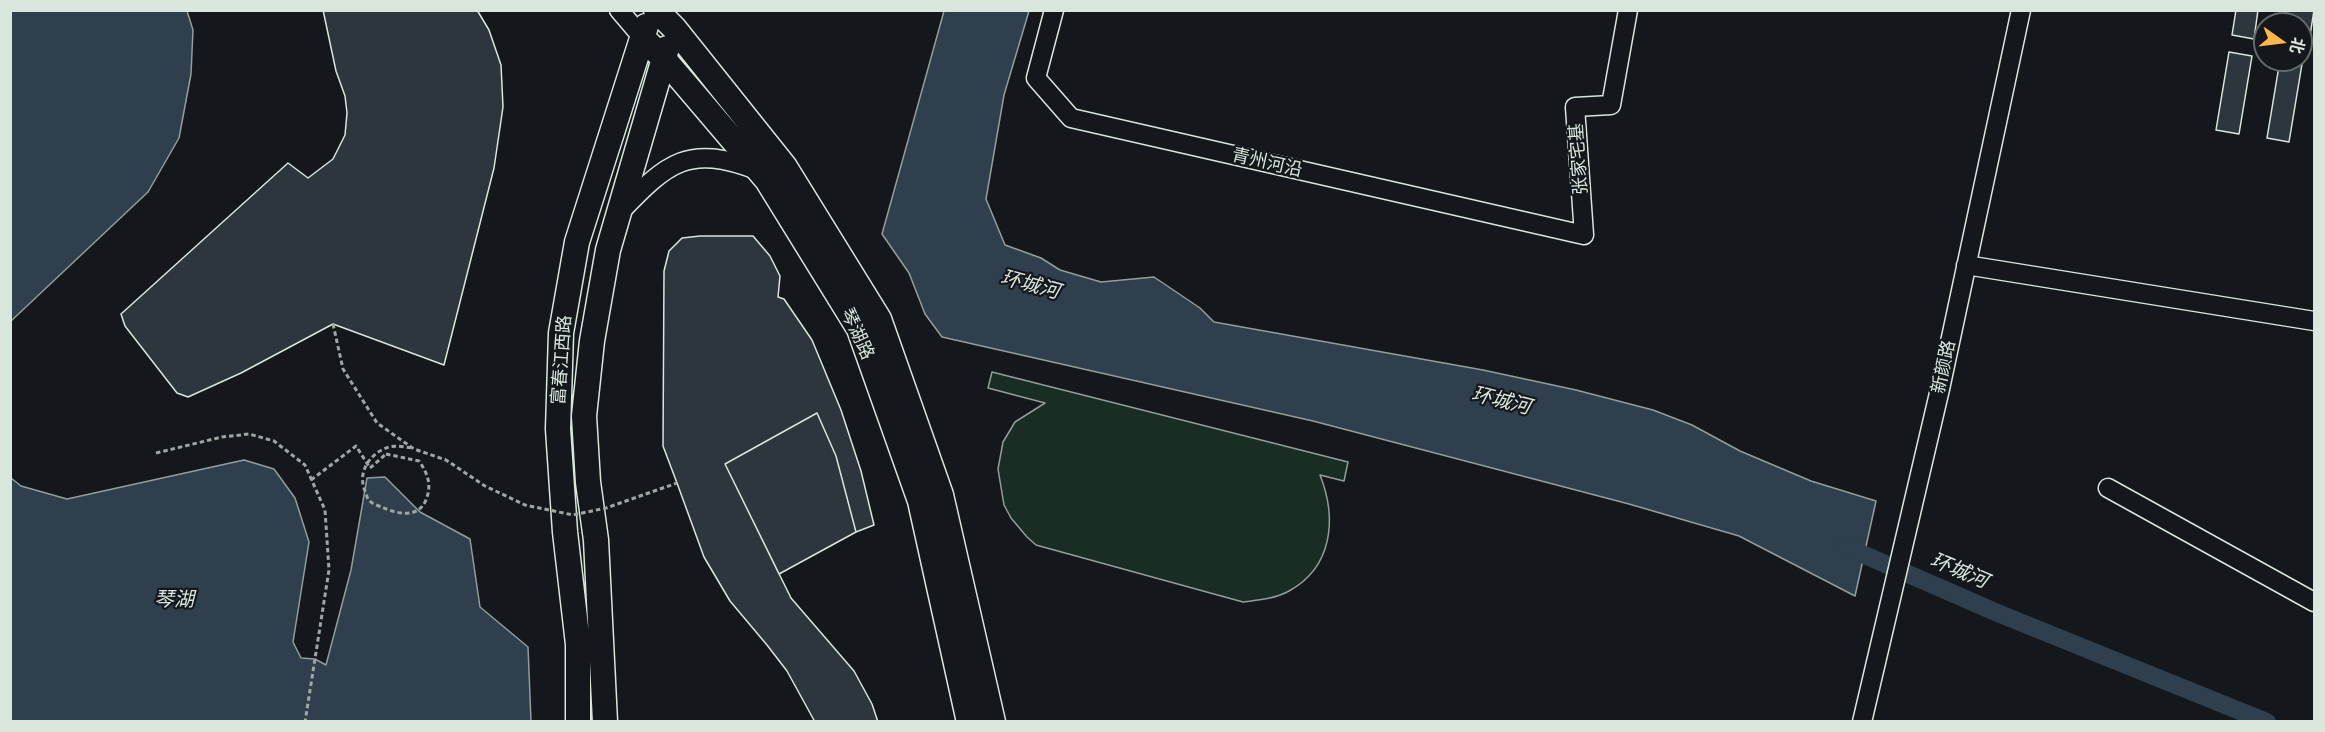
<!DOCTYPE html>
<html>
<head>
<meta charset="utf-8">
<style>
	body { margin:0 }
	#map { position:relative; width:2325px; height:732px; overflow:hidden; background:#14181c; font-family:Literata,"Noto Sans SC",serif }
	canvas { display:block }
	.frame { position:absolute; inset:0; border:12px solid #d8e6dc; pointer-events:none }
	.north { position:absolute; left:2253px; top:12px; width:60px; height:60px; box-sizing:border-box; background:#14181c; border:2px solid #626a69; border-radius:50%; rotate:104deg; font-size:16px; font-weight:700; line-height:24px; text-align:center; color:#d8e6dc }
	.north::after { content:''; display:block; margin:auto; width:21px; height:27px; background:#ffb74d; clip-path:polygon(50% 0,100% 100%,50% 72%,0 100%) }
</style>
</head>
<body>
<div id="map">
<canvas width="2325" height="732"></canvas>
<div class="frame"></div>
<div class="north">北</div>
</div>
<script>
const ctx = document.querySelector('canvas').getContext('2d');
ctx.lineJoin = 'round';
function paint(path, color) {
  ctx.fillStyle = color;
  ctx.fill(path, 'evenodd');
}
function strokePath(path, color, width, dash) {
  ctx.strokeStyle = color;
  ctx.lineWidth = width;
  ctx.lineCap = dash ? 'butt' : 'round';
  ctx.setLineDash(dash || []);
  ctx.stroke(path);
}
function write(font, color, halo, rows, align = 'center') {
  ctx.font = font + ' Literata,"Noto Sans SC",serif';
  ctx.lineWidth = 4.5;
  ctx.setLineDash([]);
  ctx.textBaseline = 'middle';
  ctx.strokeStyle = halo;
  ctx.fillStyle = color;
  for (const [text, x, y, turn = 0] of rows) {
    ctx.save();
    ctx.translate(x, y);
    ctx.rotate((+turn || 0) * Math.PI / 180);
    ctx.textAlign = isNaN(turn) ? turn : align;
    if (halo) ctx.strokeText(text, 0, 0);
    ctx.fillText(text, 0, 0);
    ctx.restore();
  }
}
const green = new Path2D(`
	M992,372l356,90 -4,19 -24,-6c17,43 13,92 -31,116 -14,8 -31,9 -46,11l-207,-57 -9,-8 -16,-19 -7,-13 -6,-36 5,-27 12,-20 30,-19 -57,-15z`);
paint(green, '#1a2d24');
strokePath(green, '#939e99', 1.5);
const water = new Path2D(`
	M11,10l176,1 6,19 -2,44 -12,64 -31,54 -137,129z
	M944,11h85l-25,84 -18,104 19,46 36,13 19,12 41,12 53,-5 46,31 14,14 269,48 93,20 77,20 39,15 48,26 71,30 65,20 -21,95 -116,-60 -110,-32 -316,-83 -371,-84 -17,-23 -16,-41 -27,-39z
	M244,460l30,9 21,29 14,44 -16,100 8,16 14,1 11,6 25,-95 16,-92 18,-1 35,35 50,27 10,68 48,40 3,74h-520v-243l10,8 46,13z`);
paint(water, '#2f3f4d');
strokePath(water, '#939e99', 1.5);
strokePath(new Path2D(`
	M1844,546l156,68 267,108`), '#2f3f4d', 18);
const building = new Path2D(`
	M323,10h154l12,20 12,35 2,42 -9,61 -50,197 -111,-41 -92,49 -53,24 -11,-4 -52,-67 -4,-12 167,-151 20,15 25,-19 12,-24 2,-22 -2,-17 -9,-25z
	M2236,10h22l-4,29 -22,-4z
	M2286,10h28l-6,39 -7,-1v-24h-18z
	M2229,52l23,4 -13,78 -23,-4z
	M2280,60l22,4 -13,78 -22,-4z
	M700,236h53l17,20 10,20 -2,21 6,2 28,41 29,70 20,61 13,54 -18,7 -20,-76 -19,-43 -92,51 66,134 63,73 18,33 6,18h-63l-28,-51 -20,-26 -37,-44 -26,-44 -27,-74 -14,-37 1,-175 5,-20 13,-13z
	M817,413l19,43 20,76 -77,42 -54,-110z`);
paint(building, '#2c363c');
strokePath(building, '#d8e6dc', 1.5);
const minor = new Path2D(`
	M619,10l23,27
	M1054,10l-18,68 35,40 513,117 -9,-128 36,-2 17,-95
	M620,212c48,-50 68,-68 137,-42
	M1966,265l348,56
	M2108,488l206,114
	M1862,722l78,-333 81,-379`);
const major = new Path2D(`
	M656,10l18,18 111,139 94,152 62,176 52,227
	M642,37l22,22 103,121 92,149 61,172 49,221
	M578,722v-78l-13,-112 -7,-103 3,-96 16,-91 69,-216
	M605,722l-9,-182 -8,-58 -4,-66 8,-75 16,-91 59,-202`);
strokePath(minor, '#d8e6dc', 21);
strokePath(major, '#d8e6dc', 27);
strokePath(new Path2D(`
	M156,453l66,-16 27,-3 25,7 31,24 20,45 4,60 -24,152
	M311,480l45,-34 14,22 16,-14`), '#9da8a2', 3, [4.5, 3]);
strokePath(minor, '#14181c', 18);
strokePath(major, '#14181c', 24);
strokePath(new Path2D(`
	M333,324l10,45 34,54 37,26 32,11 39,26 40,19 48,10 33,-7 71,-25
	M386,454l33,7c9,13 13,24 7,39 -8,19 -29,14 -44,7 -3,-1 -10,-3 -12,-6 -3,-2 -3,-5 -4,-8 -10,-19 3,-40 23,-46 7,-2 16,0 23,1`), '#9da8a2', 3, [4.5, 3]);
write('18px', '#d8e6dc', '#14181c', [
	["张家宅基",1579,159,-94],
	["青州河沿",1267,163,13],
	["琴湖路",857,334,65],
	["富春江西路",562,360,-86],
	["新颜路",1944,367,-78]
]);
write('italic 20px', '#d8e6dc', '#14181c', [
	["环城河",1030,285,15],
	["环城河",1501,401,14],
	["环城河",1959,571,23],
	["琴湖",174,600]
]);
</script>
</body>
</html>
